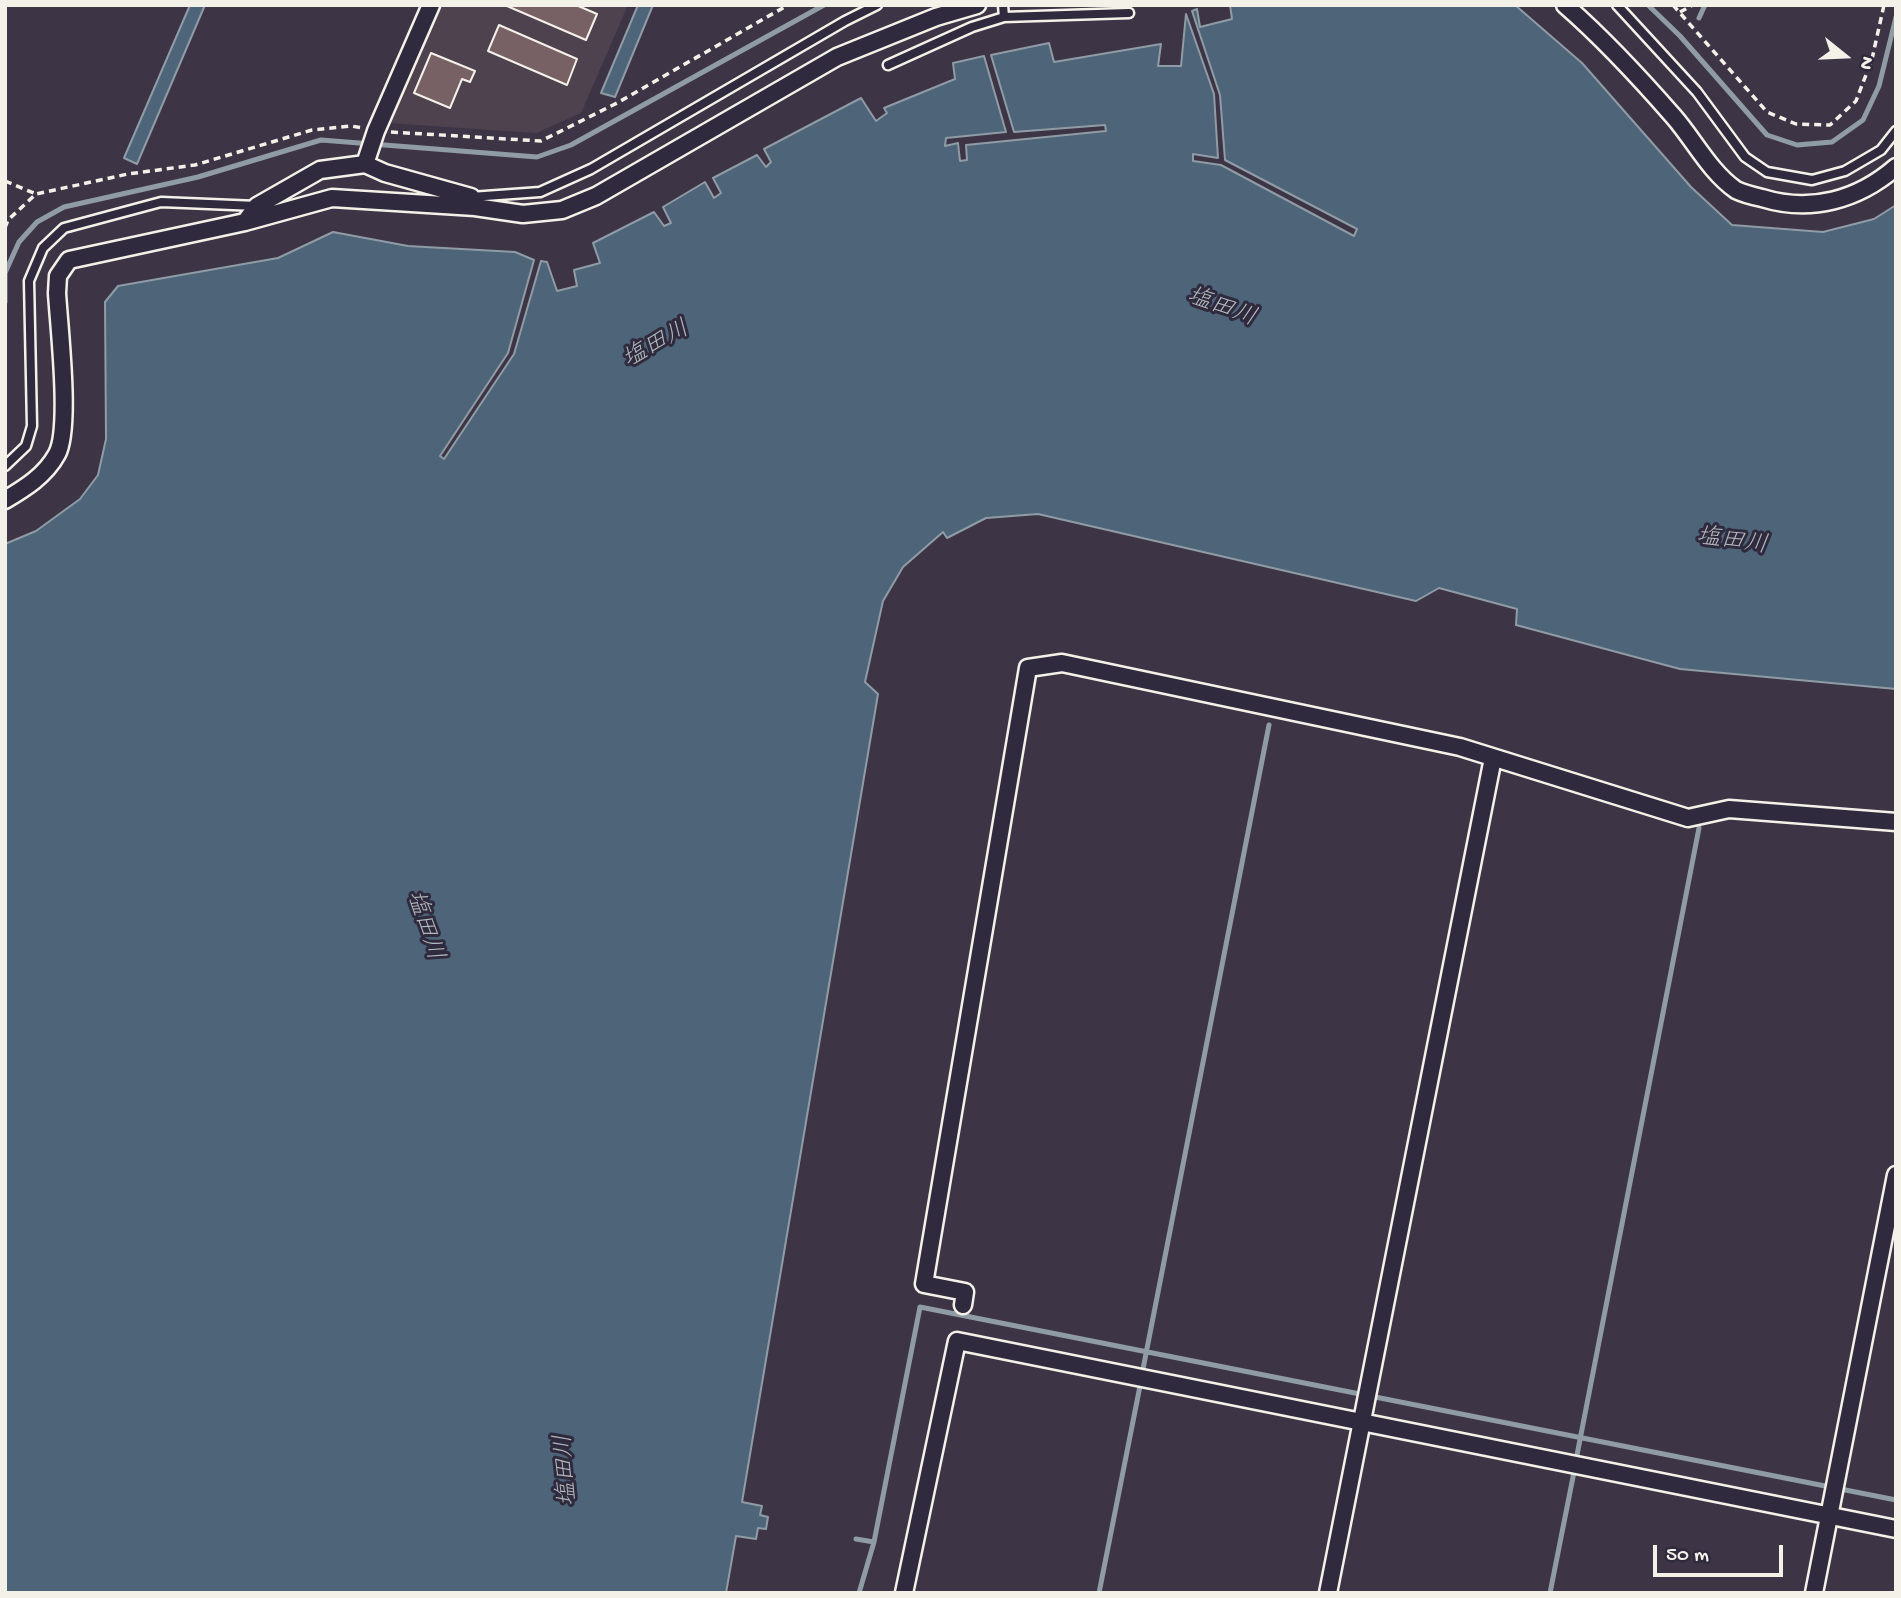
<!DOCTYPE html>
<html>
<head>
<meta charset="utf-8">
<style>
	body { margin:0 }
	#map { position:relative; width:1901px; height:1598px; overflow:hidden; background:#3d3545; font-family:"Gochi Hand",sans-serif }
	canvas { display:block }
	.frame { position:absolute; inset:0; border:7px solid #f4f1e8; pointer-events:none }
	.north { position:absolute; left:1810px; top:21px; width:70px; height:70px; -webkit-text-stroke:5px #2f2a3d; paint-order:stroke; rotate:108deg; font-size:19px; font-weight:700; line-height:28px; text-align:center; color:#f4f1e8 }
	.north::after { content:''; display:block; margin:auto; width:24px; height:32px; background:#f4f1e8; clip-path:polygon(50% 0,100% 100%,50% 72%,0 100%) }
	.scale { position:absolute; left:1653px; top:1545px; width:130px; height:32px; box-sizing:border-box; border:4px solid #f4f1e8; border-top:0; padding-left:9px; font-size:21px; line-height:24px; white-space:nowrap; color:#f4f1e8; -webkit-text-stroke:5px #2f2a3d; paint-order:stroke }
</style>
</head>
<body>
<div id="map">
<canvas width="1901" height="1598"></canvas>
<div class="frame"></div>
<div class="north">N</div>
<div class="scale">50 m</div>
</div>
<script>
const ctx = document.querySelector('canvas').getContext('2d');
ctx.lineJoin = 'round';
function paint(path, color) {
  ctx.fillStyle = color;
  ctx.fill(path, 'evenodd');
}
function strokePath(path, color, width, dash) {
  ctx.strokeStyle = color;
  ctx.lineWidth = width;
  ctx.lineCap = dash ? 'butt' : 'round';
  ctx.setLineDash(dash || []);
  ctx.stroke(path);
}
function write(font, color, halo, rows, align = 'center') {
  ctx.font = font + ' "Gochi Hand","Klee One",sans-serif';
  ctx.lineWidth = 6;
  ctx.setLineDash([]);
  ctx.textBaseline = 'middle';
  ctx.strokeStyle = halo;
  ctx.fillStyle = color;
  for (const [text, x, y, turn = 0] of rows) {
    ctx.save();
    ctx.translate(x, y);
    ctx.rotate((+turn || 0) * Math.PI / 180);
    ctx.textAlign = isNaN(turn) ? turn : align;
    if (halo) ctx.strokeText(text, 0, 0);
    ctx.fillText(text, 0, 0);
    ctx.restore();
  }
}
paint(new Path2D(`
	M439,5h189l-47,108 -45,20 -148,-10z`), '#4e424f');
const water = new Path2D(`
	M190,5h15l-68,159 -13,-6z
	M638,5h15l-38,92 -14,-4z
	M1230,5h285l67,58 109,124 41,38 91,7 51,-13 22,-14v484l-216,-20 -164,-44 1,-16 -78,-21 -23,13 -378,-87 -52,4 -39,20 -4,-6 -40,35 -20,34 -18,81 13,12 -136,808 20,4 -2,9 8,2 -2,12 -8,-1 -2,11 -20,-3 -10,57h-721v-1049l31,-13 44,-32 18,-24 8,-36 -1,-137 13,-16 160,-28 55,-26 75,14 107,6 19,8 -26,93 -68,103 4,3 70,-105 27,-93 6,1 10,29 20,-5 -3,-16 26,-7 -7,-20 61,-31 10,14 7,-3 -8,-16 42,-25 9,16 7,-5 -8,-15 44,-23 9,12 5,-5 -7,-13 97,-51 15,23 11,-8 -3,-5 71,-29 -2,-16 31,-7 22,76 -60,6 -1,8 13,-3 2,18 7,-1 -1,-15 140,-14 -1,-6 -91,7 -23,-77 58,-12 5,19 107,-18 -3,22h23l5,-52 28,80 4,64 -25,-4v7l28,4 133,71 3,-7 -132,-69 -5,-65 -28,-84 5,-2 3,18 32,-8z`);
paint(water, '#4e6479');
strokePath(water, '#909ca5', 2);
strokePath(new Path2D(`
	M1648,5l32,31 87,99 30,10 35,-3 31,-22 16,-34 17,-69
	M1699,18l6,-13
	M5,302v-29l14,-31 18,-20 27,-15 134,-30 123,-37 216,17 34,-12 253,-140
	M1143,1369l126,-644
	M1577,1455l122,-627
	M856,1539l18,3 46,-235 976,193
	M859,1593l15,-51
	M1099,1593l41,-207
	M1550,1593l24,-121`), '#909ca5', 5);
const building = new Path2D(`
	M576,5l21,9 -11,26 -79,-34z
	M499,25l78,34 -10,26 -79,-34z
	M431,53l44,18 -5,11 -8,-3 -12,29 -36,-15z`);
paint(building, '#776165');
strokePath(building, '#f4f1e8', 2);
const service = new Path2D(`
	M1617,5l80,87 48,65 22,15 45,8 33,-9 36,-21 15,-19
	M1004,17l125,-4
	M888,65l84,-38 32,-10 -1,-12
	M471,197l69,-5 51,-23 254,-148 32,-16
	M5,466l21,-20 6,-20 -3,-145 14,-33 21,-20 97,-26 96,4`);
const minor = new Path2D(`
	M1565,5c39,34 75,73 109,112 20,23 36,55 62,73 8,4 17,6 26,8 49,15 96,2 134,-31
	M365,164l20,9 86,24 4,10
	M245,222l12,-16 63,-36 45,-6 11,-33 55,-126
	M5,500c20,-12 40,-24 52,-46 14,-26 2,-127 0,-161l1,-17 11,-16 176,-38 87,-24 143,9 48,7 39,-4 34,-14 241,-139 99,-40 41,-12
	M963,1305l2,-13 -41,-8 104,-616 34,-5 398,84 228,71 41,-9 167,13
	M904,1593l53,-252 939,188
	M1328,1593l165,-835
	M1814,1593l82,-418`);
strokePath(service, '#f4f1e8', 13);
strokePath(minor, '#f4f1e8', 21);
strokePath(new Path2D(`
	M1673,5l94,107 29,12 34,1 26,-24 16,-42 12,-54
	M1680,12l13,-7
	M391,132l150,9 76,-38 171,-98
	M5,181l31,13
	M5,228l3,-8 28,-26 92,-20 67,-9 117,-35 39,-4 12,2`), '#f4f1e8', 3.5, [7, 5]);
strokePath(service, '#2f2a3d', 8);
strokePath(minor, '#2f2a3d', 16);
write('italic 24px', '#b2b9bc', '#2f2a3d', [
	["塩田川",1221,309,20],
	["塩田川",657,346,-29],
	["塩田川",1732,543,8],
	["塩田川",423,926,72],
	["塩田川",568,1470,-94]
]);
</script>
</body>
</html>
